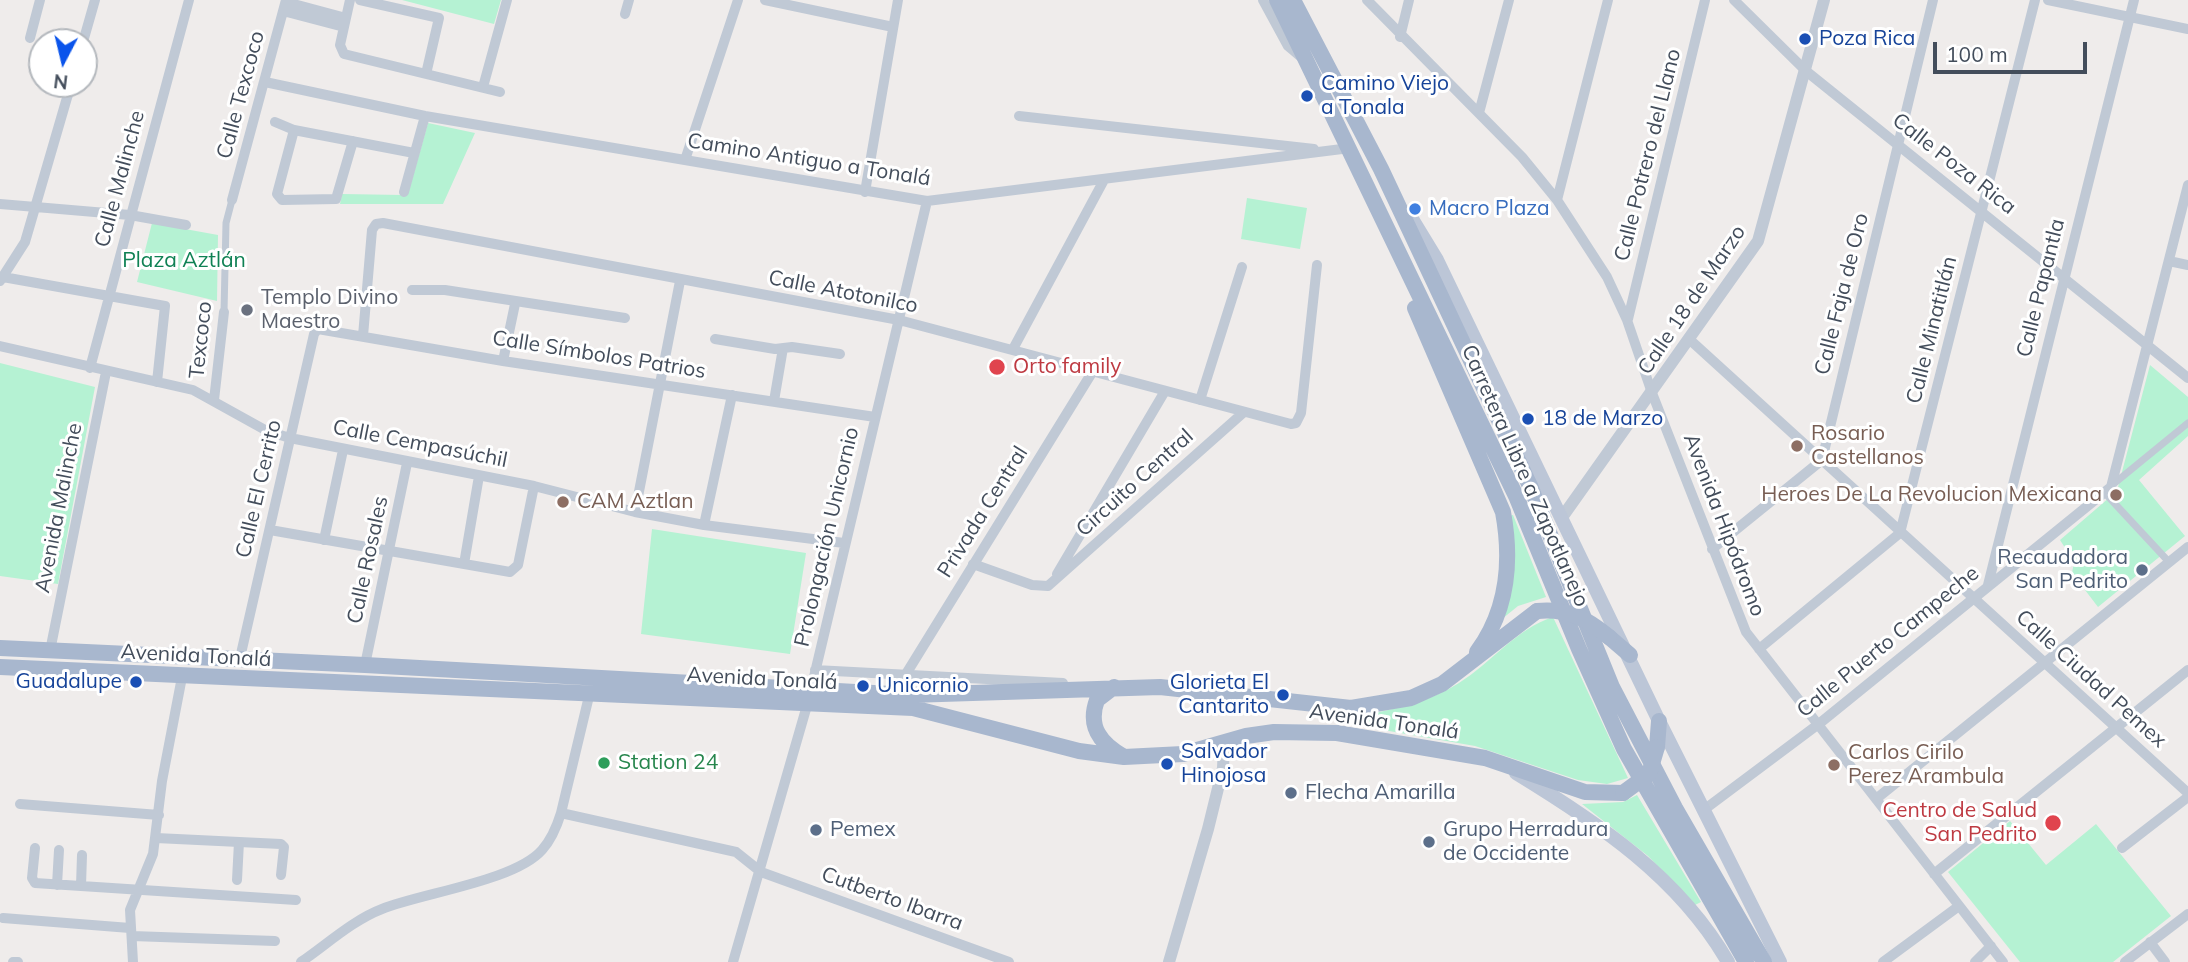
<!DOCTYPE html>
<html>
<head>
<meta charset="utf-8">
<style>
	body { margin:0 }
	#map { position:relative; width:2188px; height:962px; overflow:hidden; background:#efeceb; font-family:Mulish,sans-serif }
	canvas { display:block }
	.north { position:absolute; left:28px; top:28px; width:70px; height:70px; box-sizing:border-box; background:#fff; border:2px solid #b4b8bd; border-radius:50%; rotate:187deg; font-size:19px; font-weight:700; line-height:28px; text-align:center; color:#434d5b }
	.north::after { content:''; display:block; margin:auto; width:24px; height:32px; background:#0a54eb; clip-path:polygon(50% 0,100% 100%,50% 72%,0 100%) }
	.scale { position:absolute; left:1933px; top:42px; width:154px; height:32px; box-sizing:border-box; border:4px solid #434d5b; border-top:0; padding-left:9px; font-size:21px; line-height:24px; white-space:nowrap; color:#434d5b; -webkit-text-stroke:5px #fff; paint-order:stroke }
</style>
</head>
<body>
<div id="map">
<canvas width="2188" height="962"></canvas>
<div class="north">N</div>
<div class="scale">100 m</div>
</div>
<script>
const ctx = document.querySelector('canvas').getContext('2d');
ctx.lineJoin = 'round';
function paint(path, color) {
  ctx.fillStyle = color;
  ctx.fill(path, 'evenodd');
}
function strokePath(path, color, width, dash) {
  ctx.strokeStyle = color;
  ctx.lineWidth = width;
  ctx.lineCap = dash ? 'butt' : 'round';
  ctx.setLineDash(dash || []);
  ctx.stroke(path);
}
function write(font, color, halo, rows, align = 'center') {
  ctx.font = font + ' Mulish,sans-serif';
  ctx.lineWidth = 6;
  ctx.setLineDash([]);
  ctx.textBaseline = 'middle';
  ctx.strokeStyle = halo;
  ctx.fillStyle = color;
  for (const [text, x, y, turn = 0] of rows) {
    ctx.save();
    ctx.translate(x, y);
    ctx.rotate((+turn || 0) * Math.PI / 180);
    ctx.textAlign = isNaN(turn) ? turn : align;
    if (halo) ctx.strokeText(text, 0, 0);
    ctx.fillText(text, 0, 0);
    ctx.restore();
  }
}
paint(new Path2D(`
	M402,0h99l-7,24z
	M428,123l47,10 -32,71h-103l2,-10 61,1 6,-5z
	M1247,198l60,10 -7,41 -59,-10z
	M152,223l66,12 -1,66 -80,-19z
	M0,363l95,24 -37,197 -58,-8z
	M2150,365l38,32v39l-49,44 46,56 -87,71 -26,-34 2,-11 -14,-22 57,-49z
	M1513,515l33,82 -28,9 -16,13 7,-103z
	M652,529l154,24 -16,101 -149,-20z
	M1553,617l75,161 -21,6 -29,-4 -103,-34 -103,-18 -6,-13c33,-7 65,-14 93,-32 32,-20 57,-54 94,-66z
	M1637,795l64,107 -6,3 -47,-49 -66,-52 41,-2z
	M2010,821l36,44 50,-41 75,92 -58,46h-93l-72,-90z`), '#b5f2d3');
strokePath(new Path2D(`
	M224,312l2,-89 6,-23
	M2111,486l77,-63
	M2104,492l65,70`), '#c0c9d5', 7);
strokePath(new Path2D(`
	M350,0l-10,45 4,9 156,38
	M360,0l79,18 -13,56
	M765,0l128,27
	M1263,0l25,46 13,11
	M1367,0l155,157 35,43 50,77 20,43 25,73 94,239 257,330
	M1734,0l72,71 382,307
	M2048,0l140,29
	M286,2l60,16
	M283,11l61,16
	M625,14l4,-14
	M1400,37l9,-37
	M30,38l10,-38
	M83,42l12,-42
	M265,82l160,34 502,85 423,-53
	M483,87l24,-87
	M1479,113l30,-113
	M1019,116l295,33
	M275,122l19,8 120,23
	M294,130l-17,64 5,6 54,-1 17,-58
	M685,160l53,-160
	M404,192l21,-76
	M865,192l33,-192
	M232,200l54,-200
	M1557,200l51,-200
	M0,204l130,11 56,10
	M2169,261l19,4
	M3,277l162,29 -8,76
	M0,281l25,-39 46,-158
	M412,290h33l180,28
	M1628,319l77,-319
	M363,336l9,-106 4,-6 7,-1 516,97 392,104 5,-1 5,-10 16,-148
	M715,339l60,10 17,-2 48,7
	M1689,339l499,454
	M0,346l193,44 74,41 23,7 244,48 101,26 69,13 140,18
	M1013,349l91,-169
	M503,361l12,-57
	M90,368l99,-368
	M214,400l10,-88
	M1200,400l42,-133
	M774,401l9,-53
	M635,512l45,-231
	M704,525l28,-130
	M270,530l240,42 8,-7 16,-79
	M324,540l19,-90
	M1712,549l110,-89 111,-460
	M464,564l15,-88
	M973,564l59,21 16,1 196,-174
	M1057,574l108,-183
	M1988,585l146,-585
	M1759,649l141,-116 135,-533
	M50,651l56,-279
	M240,658l74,-324 4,-5 185,32 372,56
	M365,665l42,-202
	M815,670l248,13
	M906,674l187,-303
	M1876,799l312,-252
	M20,804l139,11
	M1705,809l115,-86 291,-236 77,-302
	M561,813l175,39 25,20 248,90
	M156,838l125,6 3,3 -3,28
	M35,848l-3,30 3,5 261,17
	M2122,848l66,-51
	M1934,874l254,-204
	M237,880l2,-38
	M57,885l2,-35
	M81,886l1,-31
	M3,918l127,10
	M132,936l143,5
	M2150,942l15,20
	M13,962h5
	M133,962l-3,-52 23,-56 9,-73 20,-104
	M301,962c25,-17 52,-42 81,-53 40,-16 133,-28 160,-59 9,-10 15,-24 19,-37l29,-121
	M733,962l75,-260 119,-501
	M1883,962l76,-56
	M1975,962l16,-16
	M2125,962l63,-48`), '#c0c9d5', 10);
strokePath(new Path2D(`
	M1563,516l195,-275 66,-241
	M1169,962l39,-133 15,-61 1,-23`), '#c0c9d5', 12);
strokePath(new Path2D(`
	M1409,214l28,46 222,461 121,241
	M1516,773c82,50 163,104 212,189`), '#bcc6d7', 14);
strokePath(new Path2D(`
	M1277,0l239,496 63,153 45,100 122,213
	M1293,0l88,169 150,319 81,199 63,121 89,154
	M1415,308l88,204c9,49 5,98 -26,140
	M1609,637l21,18
	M0,648l365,17 545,30 250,-8 191,21 60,-10 31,-14 95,-73
	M0,667l913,41 166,43 45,6 59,-3 63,-18 28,-4 63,1 148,25 100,34 38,1
	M1114,687l-17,13c-10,27 4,44 27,57
	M1657,747l2,-26`), '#a8b7ce', 16);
strokePath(new Path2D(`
	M1537,611c30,-3 49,7 72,26
	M1623,793l26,-19 8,-27`), '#a8b7ce', 16);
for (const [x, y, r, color] of [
	[1805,39,7,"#1a4fb4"],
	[1307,96,7,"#1a4fb4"],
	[1415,209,7,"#3f7fe0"],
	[247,310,7,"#6b7280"],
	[997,367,9,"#e0444e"],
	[1528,419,7,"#1a4fb4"],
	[1797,446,7,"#8d6e63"],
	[2116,495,7,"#8d6e63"],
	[563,502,7,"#8d6e63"],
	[2142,570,7,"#5c6f8a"],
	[136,682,7,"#1a4fb4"],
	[863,686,7,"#1a4fb4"],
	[1283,695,7,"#1a4fb4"],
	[604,763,7,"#2e9e5b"],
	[1167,764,7,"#1a4fb4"],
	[1834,765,7,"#8d6e63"],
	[1291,793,7,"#5c6f8a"],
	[2053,823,9,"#e0444e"],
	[816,830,7,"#5c6f8a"],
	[1429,842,7,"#5c6f8a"]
]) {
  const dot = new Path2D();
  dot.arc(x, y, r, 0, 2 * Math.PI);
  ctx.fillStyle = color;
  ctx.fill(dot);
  strokePath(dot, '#fff', 2.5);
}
write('21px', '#164399', '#fff', [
	["Poza Rica",1819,39],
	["Camino Viejo",1321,84],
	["a Tonala",1321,108],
	["18 de Marzo",1542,419],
	["Guadalupe",122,682,"right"],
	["Glorieta El",1269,683,"right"],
	["Cantarito",1269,707,"right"],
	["Unicornio",877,686],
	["Salvador",1181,752],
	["Hinojosa",1181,776]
], 'left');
write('21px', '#434d5b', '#fff', [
	["Calle Texcoco",241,95,-75],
	["Calle Potrero del Llano",1648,155,-76],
	["Camino Antiguo a Tonalá",809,160,9],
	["Calle Poza Rica",1954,164,38],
	["Calle Malinche",120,179,-75],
	["Calle Papantla",2041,288,-76],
	["Calle Atotonilco",843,292,11],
	["Calle Faja de Oro",1842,294,-76],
	["Calle 18 de Marzo",1692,300,-56],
	["Calle Minatitlán",1932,330,-76],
	["Texcoco",201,340,-84],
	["Calle Símbolos Patrios",599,355,9],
	["Calle Cempasúchil",420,444,11],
	["Carretera Libre a Zapotlanejo",1525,476,66],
	["Circuito Central",1135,483,-42],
	["Calle El Cerrito",259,489,-77],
	["Avenida Malinche",59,508,-79],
	["Privada Central",983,512,-58],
	["Avenida Hipódromo",1724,525,69],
	["Prolongación Unicornio",827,537,-77],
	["Calle Rosales",368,560,-78],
	["Calle Puerto Campeche",1888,642,-39],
	["Avenida Tonalá",196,656,3],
	["Avenida Tonalá",762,679,3],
	["Calle Ciudad Pemex",2091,679,42],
	["Avenida Tonalá",1384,722,8],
	["Cutberto Ibarra",892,899,20]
]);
write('21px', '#366cbe', '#fff', [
	["Macro Plaza",1429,209]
], 'left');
write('21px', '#0f8154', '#fff', [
	["Plaza Aztlán",184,261]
]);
write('21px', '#5b616d', '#fff', [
	["Templo Divino",261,298],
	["Maestro",261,322]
], 'left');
write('21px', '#be3a42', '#fff', [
	["Orto family",1013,367],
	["Centro de Salud",2037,811,"right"],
	["San Pedrito",2037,835,"right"]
], 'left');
write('21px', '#785e54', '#fff', [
	["Rosario",1811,434],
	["Castellanos",1811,458],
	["Heroes De La Revolucion Mexicana",2102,495,"right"],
	["CAM Aztlan",577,502],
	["Carlos Cirilo",1848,753],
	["Perez Arambula",1848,777]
], 'left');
write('21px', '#4e5e75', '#fff', [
	["Recaudadora",2128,558,"right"],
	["San Pedrito",2128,582,"right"],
	["Flecha Amarilla",1305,793],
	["Pemex",830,830],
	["Grupo Herradura",1443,830],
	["de Occidente",1443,854]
], 'left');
write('21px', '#27864d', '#fff', [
	["Station 24",618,763]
], 'left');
</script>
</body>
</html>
